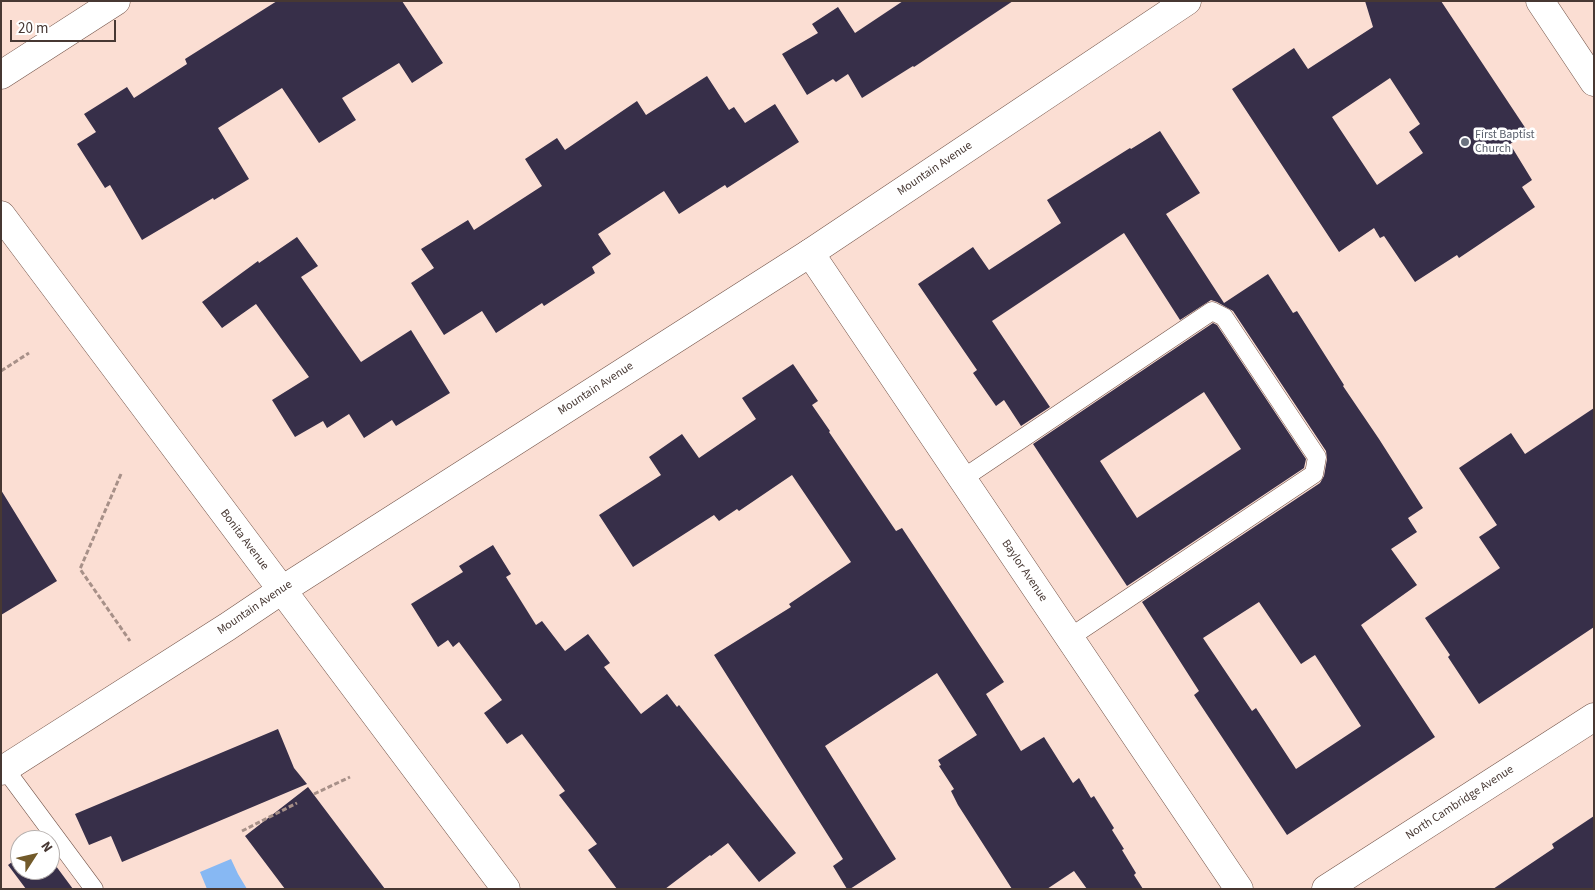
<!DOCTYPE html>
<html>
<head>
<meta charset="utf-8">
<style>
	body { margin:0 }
	#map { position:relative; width:1595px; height:890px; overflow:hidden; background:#fbded3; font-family:"Source Sans 3",sans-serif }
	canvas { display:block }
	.frame { position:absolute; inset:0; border:2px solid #473833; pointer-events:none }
	.north { position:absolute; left:10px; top:830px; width:50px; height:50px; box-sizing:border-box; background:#fff; border:1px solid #b5afad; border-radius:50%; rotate:55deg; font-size:14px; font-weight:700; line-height:20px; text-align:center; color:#473833 }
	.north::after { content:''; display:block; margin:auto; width:18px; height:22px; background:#725a2a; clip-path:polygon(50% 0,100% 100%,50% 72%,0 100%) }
	.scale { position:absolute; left:10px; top:20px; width:106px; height:22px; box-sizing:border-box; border:2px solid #473833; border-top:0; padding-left:6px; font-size:15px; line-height:18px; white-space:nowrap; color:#473833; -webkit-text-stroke:4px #fff; paint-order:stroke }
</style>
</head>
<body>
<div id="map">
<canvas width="1595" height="890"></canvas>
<div class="frame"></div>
<div class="north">N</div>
<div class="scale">20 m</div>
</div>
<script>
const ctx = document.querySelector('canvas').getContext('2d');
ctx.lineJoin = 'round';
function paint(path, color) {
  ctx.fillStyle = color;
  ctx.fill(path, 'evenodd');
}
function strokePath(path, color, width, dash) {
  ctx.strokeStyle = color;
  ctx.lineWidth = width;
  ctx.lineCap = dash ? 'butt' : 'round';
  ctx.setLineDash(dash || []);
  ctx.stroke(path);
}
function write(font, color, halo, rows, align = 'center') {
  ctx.font = font + ' "Source Sans 3",sans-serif';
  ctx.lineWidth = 5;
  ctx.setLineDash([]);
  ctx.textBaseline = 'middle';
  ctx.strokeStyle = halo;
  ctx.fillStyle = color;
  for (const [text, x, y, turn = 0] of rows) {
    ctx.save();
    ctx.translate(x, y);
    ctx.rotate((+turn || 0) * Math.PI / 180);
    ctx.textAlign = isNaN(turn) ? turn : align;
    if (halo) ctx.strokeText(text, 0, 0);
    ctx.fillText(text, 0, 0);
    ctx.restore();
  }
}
paint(new Path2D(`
	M231,859l7,15 9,15h-40l-7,-17z`), '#87b8f3');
paint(new Path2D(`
	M277,1h125l41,62 -31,20 -13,-20 -57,35 14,22 -37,23 -37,-55 -64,40 31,51 -35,21 -1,-2 -71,42 -32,-55 -5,3 -28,-44 19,-12 -12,-18 43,-27 7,11 53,-34 -2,-5z
	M903,1h110l-99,66 -1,-1 -51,32 -14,-24 -12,8 -3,-3 -26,16 -25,-41 36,-21 -6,-9 26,-17 17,26z
	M1365,1h76l87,131 -18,12 22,36 -10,7 13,20 -76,51 -2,-3 -42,27 -31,-46 -4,2 -6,-10 -35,24 -107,-163 62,-41 14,21 65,-42zM1390,78l30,46 -11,8 14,21 -46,32 -45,-68z
	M707,76l22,34 5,-3 11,16 30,-19 24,38 -72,46 -2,-3 -46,29 -15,-23 -66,43 13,20 -19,13 3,6 -51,33 -2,-3 -46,30 -14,-22 -38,24 -33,-52 23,-15 -13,-19 47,-29 6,10 68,-44 -17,-27 32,-21 8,12 72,-49 9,14z
	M1160,131l40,62 -34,21 58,89 44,-29 25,39 4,-2 47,74 -1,1 36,53 44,69 -15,10 9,14 -26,17 26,36 -56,40 74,112 -148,98 -93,-140 5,-4 -57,-89 178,-119 4,-7 3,-17 -1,-8 -93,-140 -16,-9 -6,-2 -31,20 -56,-87 -132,88 58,86 -29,19 -17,-26 -8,6 -23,-33 4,-3 -59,-86 55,-37 16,23 72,-47 -14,-23 83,-52 1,1zM1259,602l42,62 14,-9 46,71 -65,43 -40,-61 -4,3 -49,-73z
	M297,237l21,29 -17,11 60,85 50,-32 39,63 -54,33 -4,-6 -28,18 -15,-24 -22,14 -4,-7 -28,16 -23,-37 37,-23 -53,-73 -34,24 -20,-26 56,-41 1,2z
	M1213,323l4,2 89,134 -2,9 -177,118 -94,-142zM1204,392l37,57 -104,69 -37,-57z
	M793,364l25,37 -6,4 18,26 -1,1 67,99 6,-3 102,154 -18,12 35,57 23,-14 29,46 6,-5 12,20 3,-2 20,32 -2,2 12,19 -2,1 14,23 -2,2 9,14h-56l-13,-18 -27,18h-35l-54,-84 -7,-14 3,-2 -15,-23 2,-1 -3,-5 39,-25 -40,-62 -112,73 71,113 -46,30h-3l-14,-23 10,-7 -129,-204 77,-48 -2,-3 62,-42 -59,-87 -53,36 -2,-2 -18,12 -5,-6 -81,52 -34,-52 62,-40 -12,-18 33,-23 17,24 57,-39 -14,-21z
	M1594,408v219l-115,77 -31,-47 2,-2 -25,-37 75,-50 -21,-31 18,-12 -38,-57 52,-35 14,21z
	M1,490l56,91 -56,34z
	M493,545l18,29 -5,3 30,48 6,-4 23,30 23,-17 22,29 -6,4 37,47 26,-20 10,13 2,-2 117,148 -37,29 -31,-39 -17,13 -1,-1 -45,34h-48l-29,-39 9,-6 -38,-49 6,-4 -43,-57 -15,10 -23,-31 18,-13 -43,-58 -6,5 -5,-7 -10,7 -27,-43 52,-32 -4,-6z
	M278,729l16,39 13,16 -185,78 -11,-26 -22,9 -14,-31z
	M308,787l77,102h-100l-40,-53z
	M1594,816v73h-101l61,-41 -2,-4z
	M20,856v14h30v-12l23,31h-47l-18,-24z`), '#372f49');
const service = new Path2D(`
	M962,479l250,-168 12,6 93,140 -3,17 -245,164
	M5,769l89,120`);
const minor = new Path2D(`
	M1,75l115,-74
	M810,253l429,636
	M1,771l226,-144 55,-37
	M1326,889l268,-172`);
const tertiary = new Path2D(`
	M1540,1l54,81`);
const secondary = new Path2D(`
	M1,215l505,674
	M282,590l528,-337 377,-252`);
strokePath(service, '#735449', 19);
strokePath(minor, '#735449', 29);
strokePath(tertiary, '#735449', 29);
strokePath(secondary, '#735449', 29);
strokePath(new Path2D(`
	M1,371l28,-18
	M121,474l-41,95 50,72
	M314,794l36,-17
	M242,831l55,-28`), '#a79088', 3, [5, 2.5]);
strokePath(service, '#fff', 18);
strokePath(minor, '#fff', 28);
strokePath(tertiary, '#fff', 28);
strokePath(secondary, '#fff', 28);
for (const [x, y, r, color] of [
	[1465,142,5,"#6b7280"]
]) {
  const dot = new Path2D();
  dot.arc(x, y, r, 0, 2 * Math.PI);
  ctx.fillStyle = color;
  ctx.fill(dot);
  strokePath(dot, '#fff', 2);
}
write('12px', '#5b616d', '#fff', [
	["First Baptist",1475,135],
	["Church",1475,149]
], 'left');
write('12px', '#473833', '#fff', [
	["Mountain Avenue",935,169,-34],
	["Mountain Avenue",596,389,-33],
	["Bonita Avenue",244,540,53],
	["Baylor Avenue",1024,571,56],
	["Mountain Avenue",255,608,-34],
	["North Cambridge Avenue",1460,803,-33]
]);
</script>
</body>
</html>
